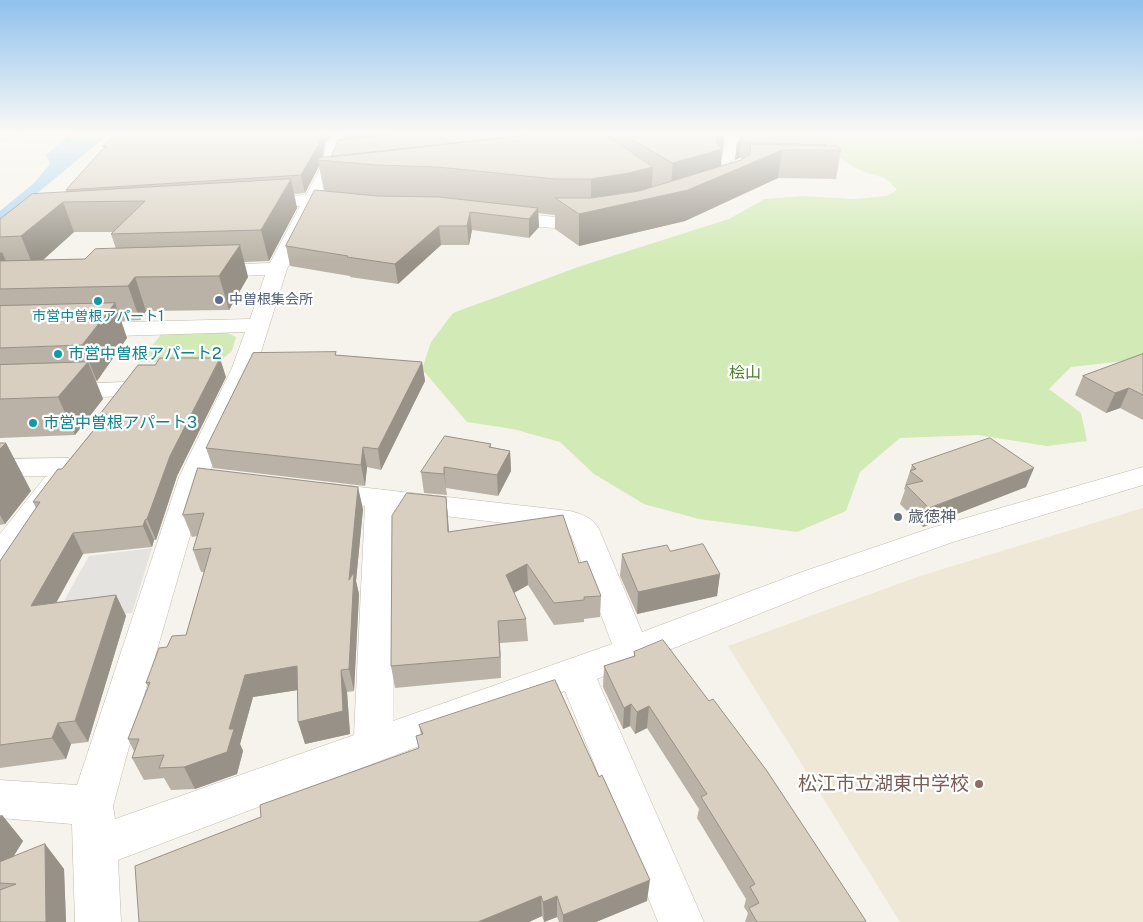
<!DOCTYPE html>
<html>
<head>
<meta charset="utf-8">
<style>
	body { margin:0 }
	canvas { display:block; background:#f6f3ec }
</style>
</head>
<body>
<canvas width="1143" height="922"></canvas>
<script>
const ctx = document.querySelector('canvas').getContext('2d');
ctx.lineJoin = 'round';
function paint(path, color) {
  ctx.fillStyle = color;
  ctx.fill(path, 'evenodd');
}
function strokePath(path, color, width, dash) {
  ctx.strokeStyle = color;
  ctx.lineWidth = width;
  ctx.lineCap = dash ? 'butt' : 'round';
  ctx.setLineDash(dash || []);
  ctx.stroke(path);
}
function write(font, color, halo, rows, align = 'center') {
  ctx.font = font + ' "Public Sans","Noto Sans JP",sans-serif';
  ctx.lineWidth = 4.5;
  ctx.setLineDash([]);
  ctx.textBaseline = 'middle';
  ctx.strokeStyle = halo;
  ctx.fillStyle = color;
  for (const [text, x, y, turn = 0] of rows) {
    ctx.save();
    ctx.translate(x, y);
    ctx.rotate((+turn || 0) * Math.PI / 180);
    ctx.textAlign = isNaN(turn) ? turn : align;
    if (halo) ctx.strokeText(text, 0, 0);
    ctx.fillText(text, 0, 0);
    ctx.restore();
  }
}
paint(new Path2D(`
	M1143,508v414h-243l-172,-276 192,-70z`), '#efe8d6');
paint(new Path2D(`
	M819,133h324v226l-72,8 -22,22 32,24 6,28 -40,5 -69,-11 -78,3 -40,34 -14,39 -49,21 -98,-13 -55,-15 -50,-30 -34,-32 -47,-13 -46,-7 -45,-53 9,-27 22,-29 128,-47 148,-47 36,-20 38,-3 51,3 33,-3 10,-6c-14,-18 -19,-12 -37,-20 -18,-8 -31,-22 -41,-37z
	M163,332h63l10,5 -4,14 -12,10 -81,1z`), '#d2eab5');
paint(new Path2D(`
	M152,548l-20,65 -80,9 37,-66z`), '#e5e3e0');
paint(new Path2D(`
	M72,133h38l-110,91v-13l34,-28 16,-19 -4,-9z`), '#a9d4f2');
const street = new Path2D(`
	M336,133h15l-10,10 -3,18 -16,35 30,3 2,4 -2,4 -6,1 -29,-2 -30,63 -31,99 -49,109 -78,270 -16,59 2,13 239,-84 11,-229 -51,-7 -4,-7 4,-7 10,-2 246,28c12,3 23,7 29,18l43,103 157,-59 132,-45 212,-61v18l-190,57 -132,47 -224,90 107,243h-46l-93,-231 -447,169 3,62h-46l-3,-98 -72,-6v-38l77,5 102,-308 53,-109 13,-36 -159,5 -8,-2 -3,-5 3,-5 8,-2 164,-4 15,-44 -56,2 -7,-2 -3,-4 3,-4 7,-2 61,-2 30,-57 -41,2 -6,-1 -2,-4 2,-4 6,-1 47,-3 18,-34 3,-19zM394,510l169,20 8,5 41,109 -219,77z
	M734,133l7,4 -4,18 -7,7 1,10 8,12c-6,7 -22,11 -31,8l-2,-3 2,-3 14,-4 -7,-10 1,-12 7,-7 3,-11 -39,4 -5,-1 -2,-3 2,-3 5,-1z
	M501,211l54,6 43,1 3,4 -3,4c-24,6 -78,0 -103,-6l-3,-4 3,-4z
	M125,382l9,2 3,5 -3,5 -9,2 -125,5v-14z
	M68,458l10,3 4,6 -4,6 -16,3 3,1 4,6 -4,6 -54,75 -11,3v-33l45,-57 3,-1 -48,1v-18z`);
strokePath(street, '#c2bbae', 1);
strokePath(new Path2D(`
	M0,140l22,-5`), '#c4b79f', 2, [1, 1]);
paint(street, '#fff');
paint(new Path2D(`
	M343,133h388h-6l-4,33 20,-6 2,-2h-4l-4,2 2,-17 4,-4 1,-3 -2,-3h77l9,12 15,5 -5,29 -58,-1 -93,43 -106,25 -24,-17v-14l-17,-2 1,14 -10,11 -57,-8 -3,15h-28l-43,39 -48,-7v-1l-60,-10 -4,-20 38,-55 -5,-25 -14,27 -11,1 3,14 -28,53 -25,1 4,15 -19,33 -83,1 -6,9 -19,1 6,17 -30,43h-1l7,18 -28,36 -75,3v-219l67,-27 -1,-2 38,-41 -1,-3 222,-4 -2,16 8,-1 13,-17zM74,232h39l-2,2 5,15 -31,10 -42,1z
	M1143,354v66l-23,-12 -14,5 -31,-18 8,-19z
	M336,355l86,7 3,19 -44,89 -14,-3 -2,19 -152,-18 -7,-20z
	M226,377l-49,99 -21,64h-2l-2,7 -69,7 -27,48 60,-7 10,21 -38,126 -17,2 -5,15 -66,9v-207l36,-53 -3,-6 29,-33 40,-50 -2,-5z
	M0,443h6l25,48 -26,33 -5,1z
	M491,444v3l19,4 1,20 -13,25 -52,-8 1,7 -23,-2 -3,-21z
	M912,465l114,22 -103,40 -23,-23 5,-14 -1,-1z
	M198,468l165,41 -7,72 3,13 -5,97 -7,1 3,42 -45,10 -7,-54 -45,7 -13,47 3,7 -6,23 -42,15 -24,1 -7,-12 -20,2 -12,-22 2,-7 -6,-12 20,-52 -2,-4 21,-36 19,-12 18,-63h-3l-8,-22 4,-14 -5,1 -9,-22z
	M446,497l3,35 130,31 22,33 -1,21 -16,2v3l-30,3 -26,-40 -14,8 12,26 2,22 -28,2 1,35 -106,10 -4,-22z
	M670,551l50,23 -3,22 -80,18 -17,-38 2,-22z
	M634,652l232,270h-121l3,-9 -4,-6 2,-8 -49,-81 2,-9 -52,-81 -12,6 -5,-8 -7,3 -20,-42 1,-21 30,-10z
	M419,725l228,176 -51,21h-37l-2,-5 -13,5 -2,-6 -13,6h-390l122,-105 158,-69 2,-13z
	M0,815h2l21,26 -10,16 32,-13 19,25 2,53h-66z`), '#bab2a6');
paint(new Path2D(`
	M321,133h13l-9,9 -3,18h-4l1,6 -14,27 -4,-18z
	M343,133h133l-131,11z
	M580,133h33v12z
	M686,133h45h-6l-3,16 -2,27 62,-26 -4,28 -93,43 -106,25v-32l12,-3v-32l62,-12 -2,31 19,-4 3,-31z
	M741,142l-2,16 -4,2 2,-17z
	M291,179l6,29 -28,53 -8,-31z
	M63,202l11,30 -40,36 -13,-32z
	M538,208l1,19 -10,11v-19z
	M470,212l2,18 -3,15 -2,-19z
	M439,226l2,19 -43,39 -3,-20z
	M240,245l8,32 -19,33 -10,-34z
	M2,252l14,32h-16v-31z
	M135,277l11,34 -6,9 -12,-34z
	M115,303l12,35 -30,43 -15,-36z
	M220,358l6,19 -49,99 -21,64 -9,-21 23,-63z
	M88,362l15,37 -28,36 -17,-38z
	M422,362l3,19 -44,89 -3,-21z
	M1129,388l-9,20 -14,5 9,-20z
	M6,443l25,48 -26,33 -5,-9v-66z
	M363,447l4,20 -2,19 -4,-21z
	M510,451l1,20 -13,25 -1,-21z
	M444,467l2,21 1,7 -3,-21z
	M1034,468l-8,19 -103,40 6,-19z
	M358,487l5,22 -7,72 3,13 -5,97 -5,-22v-89z
	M446,497l2,21 2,36 -2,-22z
	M145,520l9,20 -2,7 -9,-21z
	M73,533l10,21 -40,73 -12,-21z
	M527,564l1,21 -20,11 -2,-21z
	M720,574l-3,22 -80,18 1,-22z
	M116,595l10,21 -38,126 -13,-21z
	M498,621l2,22 1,35 -1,-21z
	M297,666l7,23 -51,8 -13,47 3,7 -6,23 -42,15 -11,-22 45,-38 16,-54z
	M341,670l6,22 3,42 -45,10 -7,-22z
	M631,704l-1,22 -7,3 1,-21z
	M649,706l-2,22 -12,6 2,-22z
	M58,723l13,21 -5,15 -14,-21z
	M2,815l21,26 -23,37v-61z
	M45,844l19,25 2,53h-20z
	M650,880l-3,21 -51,21h-33v-7z
	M541,896l1,20 -13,6h-51z
	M557,896v21l-13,5 -1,-20z`), '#979187');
const building = new Path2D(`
	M118,133h203l-2,11 -18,31 -235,15 33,-37 8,-7h-4z
	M425,133h123l-217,24 7,-17z
	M548,133h49l18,8 38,26 -24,6 -38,6h-36l-117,-12 -62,-2 -58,-5 1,-2z
	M621,133h96l-1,8 6,8 -49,14z
	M742,133h75l9,12 -85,-3 -4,1 4,-4z
	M751,144l86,2 4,4h-59l-94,40 -109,24 -24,-16h36l48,-7 102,-31 9,-6z
	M291,179l-30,51 -150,4 34,-33 -82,1 -42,34 -21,1v-18l32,-25z
	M315,190l63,6 61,1 99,11 -9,11 -59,-7 -3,14h-28l-44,38 -48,-7 1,-1 -62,-10z
	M240,245l-21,31 -84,1 -7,9 -128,3v-28l85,-2 10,-10z
	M115,303l-33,42 -82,3v-42z
	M336,352l-1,3 87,7 -44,87 -15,-2 -2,18 -155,-17 47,-95z
	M1143,354v41l-14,-7 -14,5 -32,-17z
	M160,358h60l-50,98 -23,63 -2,1 -2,6 -70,7 -42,73 85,-11 -41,126 -17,2 -6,15 -52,7v-184l40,-59h-7l25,-33h4l45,-55h-7l38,-49h17z
	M88,362l-30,35 -58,2v-34z
	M445,436l46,8 -2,3 21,4 -13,24 -53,-8v7l-23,-2z
	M990,438l44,30 -105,40 -23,-23 17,-4 -13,-10 6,-2 -4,-4z
	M0,443h6l-6,6z
	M198,468l160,19 -9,93 5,-8 -5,97 -8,1 2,41 -45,11 -1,-56 -52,9 -16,54h5l-7,23 -43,15 -25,1 5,-13 -32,3 7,-19h-11l22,-57 -4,1 13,-35 8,-1 5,-11 14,-1 25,-87 -18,2 11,-37 -21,2z
	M407,493l39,4 2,35 115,-17 16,48 8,-2 14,35 -17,1v3l-30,3 -27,-39 -21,11 20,44 -28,2 2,36 -109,9 1,-150z
	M703,544l17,30 -82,18 -16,-38 45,-9 3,6z
	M663,640l46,61 4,-2 54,72 99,150 -2,1h-107l-8,-14 10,-5 -9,-16 5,-3 -54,-87 6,-3 -58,-88 -12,6 -6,-8 -7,4 -20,-42 31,-10 -1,-4z
	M555,680l44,97 3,-2 48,105 -87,35 -6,-19 -14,6 -2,-6 -63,26h-339l-4,-56 126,-49 -1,-12 159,-57 -3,-12 7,-2 -4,-9z
	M45,844l1,78h-46v-32l16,-6 -16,-1v-21z`);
paint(building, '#d8cfc1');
strokePath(building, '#979187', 1);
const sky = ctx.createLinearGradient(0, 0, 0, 262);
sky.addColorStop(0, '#8fc1ec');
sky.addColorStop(0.51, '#fbfaf6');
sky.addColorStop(1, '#fbfaf600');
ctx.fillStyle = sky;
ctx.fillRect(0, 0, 1143, 262);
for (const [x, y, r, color] of [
	[219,300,5,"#5c6f8a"],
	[98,301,5,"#0f9aa8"],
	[58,354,5,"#0f9aa8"],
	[33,423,5,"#0f9aa8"],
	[898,517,5,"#6b7280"],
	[979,784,5,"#8d6e63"]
]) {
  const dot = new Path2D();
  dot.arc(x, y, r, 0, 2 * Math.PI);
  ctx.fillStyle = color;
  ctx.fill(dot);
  strokePath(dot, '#fff', 2);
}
write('14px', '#4e5e75', '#fff', [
	["中曽根集会所",229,300]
], 'left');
write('14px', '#0d838f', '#fff', [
	["市営中曽根アパート1",98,317]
]);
write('16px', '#0d838f', '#fff', [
	["市営中曽根アパート2",68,354],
	["市営中曽根アパート3",43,423]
], 'left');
write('16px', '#4a7f2a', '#fff', [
	["桧山",745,373]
]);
write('16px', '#5b616d', '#fff', [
	["歳徳神",908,517]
], 'left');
write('19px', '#785e54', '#fff', [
	["松江市立湖東中学校",969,784]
], 'right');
</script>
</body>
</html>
